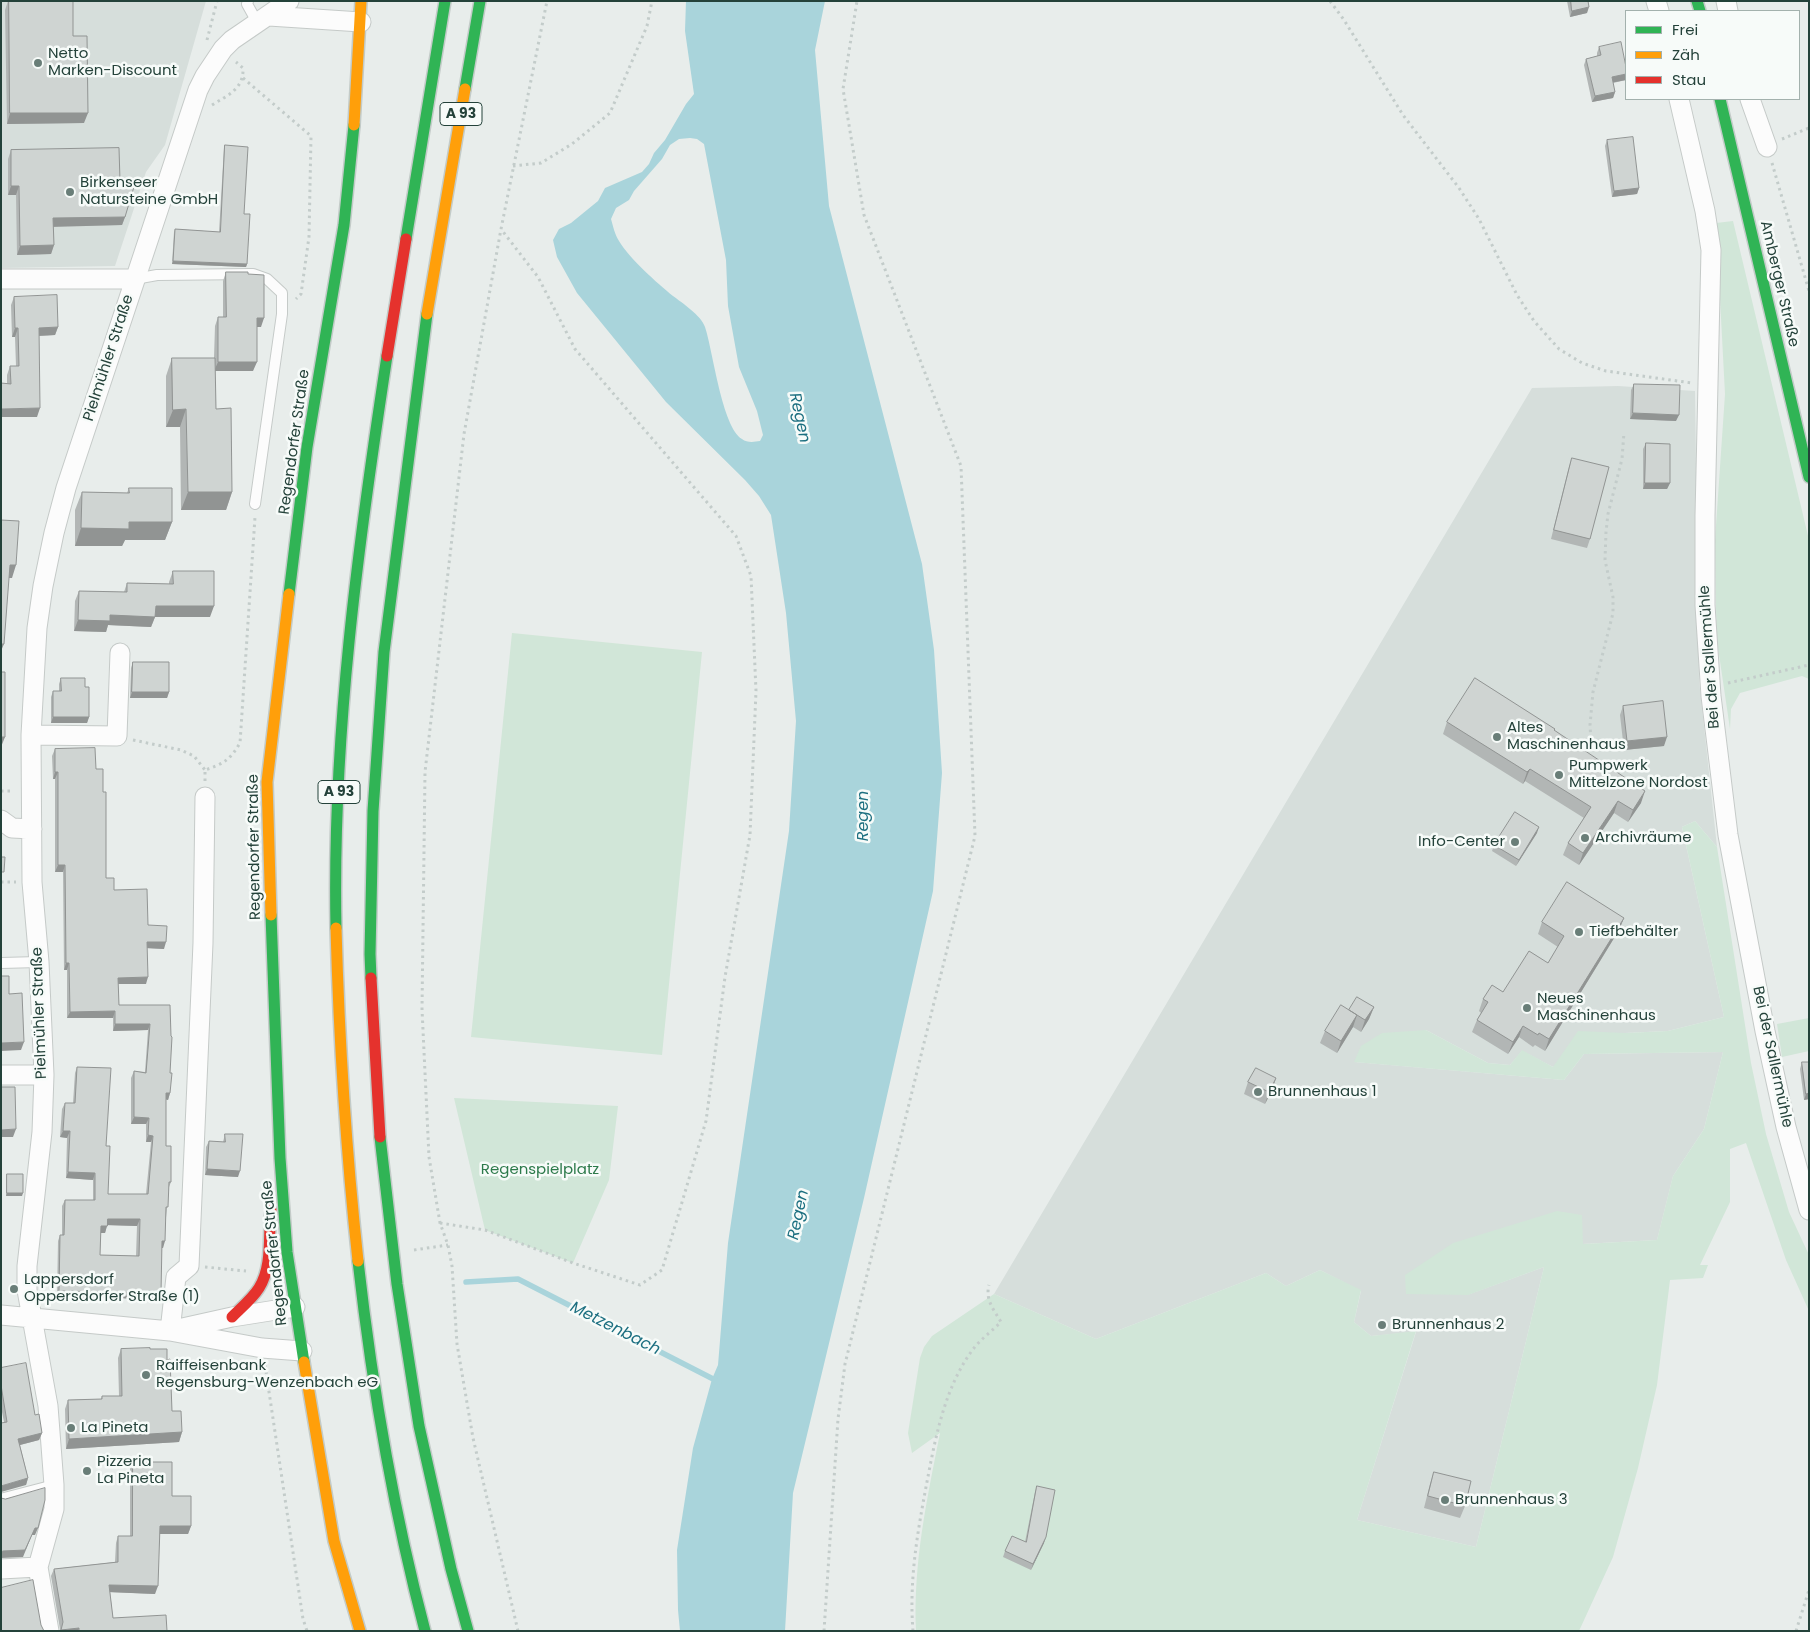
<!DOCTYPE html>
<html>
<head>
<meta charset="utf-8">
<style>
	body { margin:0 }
	#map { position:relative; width:1810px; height:1632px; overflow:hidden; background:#e8edeb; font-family:Poppins,sans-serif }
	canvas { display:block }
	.frame { position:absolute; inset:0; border:2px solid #24423a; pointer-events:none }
	.legend { position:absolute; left:1625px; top:10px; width:175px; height:90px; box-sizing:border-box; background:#f7fbf9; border:1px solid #a3b1ad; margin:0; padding:6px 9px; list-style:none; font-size:15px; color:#24423a }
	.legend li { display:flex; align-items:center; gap:10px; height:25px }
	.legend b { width:25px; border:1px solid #a3b1ad }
</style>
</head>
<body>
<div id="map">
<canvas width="1810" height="1632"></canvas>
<div class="frame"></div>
<ul class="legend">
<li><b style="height:6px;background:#30b455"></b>Frei</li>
<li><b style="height:6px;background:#ff9f0a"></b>Zäh</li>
<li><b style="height:6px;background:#e5322d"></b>Stau</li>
</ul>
</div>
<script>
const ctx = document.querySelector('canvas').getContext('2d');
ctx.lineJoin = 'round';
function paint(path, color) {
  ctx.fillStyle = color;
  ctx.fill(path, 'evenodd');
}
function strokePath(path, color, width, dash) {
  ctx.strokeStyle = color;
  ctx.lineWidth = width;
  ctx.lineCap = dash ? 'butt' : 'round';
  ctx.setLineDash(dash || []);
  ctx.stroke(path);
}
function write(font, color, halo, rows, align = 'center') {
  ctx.font = font + ' Poppins,sans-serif';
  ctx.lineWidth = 5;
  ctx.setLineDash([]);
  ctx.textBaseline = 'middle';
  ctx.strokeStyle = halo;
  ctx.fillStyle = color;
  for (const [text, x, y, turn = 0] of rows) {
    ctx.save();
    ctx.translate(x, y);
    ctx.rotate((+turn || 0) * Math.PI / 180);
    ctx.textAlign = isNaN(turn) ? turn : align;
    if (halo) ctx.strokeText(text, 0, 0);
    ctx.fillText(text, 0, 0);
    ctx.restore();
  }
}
paint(new Path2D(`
	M1,1h205l-41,144 -19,27 -31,94 -114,2z
	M1618,386l77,5 4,289 18,167 -22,-26 -13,6 42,190 -56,14 -43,2 -72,34 -31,-16 -12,14 -22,-2 -62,-33 -71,32 209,18 20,-26 139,-2 -19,77 -31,47 -16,64 -74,4 -116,51 77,-28 -68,280 -119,-27 59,-188 -45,4 -17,-14 7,-31 -41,-21 -34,16 -20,-13 -170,66 -102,-45 538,-906z`), '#d6dedb');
paint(new Path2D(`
	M1733,221l76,319v139l-7,-3 -62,17 -9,16 -1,20 -13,-88 -1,-33 -1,-68 10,-146 -9,-171z
	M512,633l190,19 -40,403 -191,-18z
	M1695,821l22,26 34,216 15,71 23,78 20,43v56l-23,-51 -40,-117 -16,6v53l-30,63h8l-5,13 -33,2 -13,105 -19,83 -25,89 -34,74h-663c-3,-68 11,-132 24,-198l-28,20 -4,-20 12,-75 4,-11 8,-11 62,-42 102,45 170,-66 20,13 34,-16 41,20 -7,32 17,14 45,-5 -59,189 119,27 68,-280 -76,28 -62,-1 -1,-19 48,-32 104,-32 25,4 1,29 74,-4 16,-64 31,-47 19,-77 -139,2 -20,26 -210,-18 7,-16 21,-13 44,-3 62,33 22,2 12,-15 31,17 25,-36 47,2 43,-2 56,-14 -42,-190z
	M1809,1018v33l-27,6 -5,-33z
	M454,1098l164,8 -9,74 -36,83 -88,-33z`), '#d1e6d8');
paint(new Path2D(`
	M686,1h139l-10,49 14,156 93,358 12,86 8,123 -9,118 -69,307 -71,295 -8,138h-105l-2,-21 -1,-60 16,-102 19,-69 6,-14 10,-122 61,-412 7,-110 -10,-108 -15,-98 -12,-19 -14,-16 -79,-78 -89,-109 -20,-36 -4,-17 6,-11 12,-6 27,-22 7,-13 37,-16 7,-8 5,-11 11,-13 21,-36 8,-10 -9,-63zM690,138l7,1 7,5 22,116 2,46 11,61 18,44 6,24 -3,6c-6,1 -13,2 -18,-2 -20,-12 -29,-88 -37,-112 -4,-12 -23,-24 -32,-31 -16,-13 -44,-38 -54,-55 -4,-6 -6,-15 -8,-22l5,-11 13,-8 5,-9 28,-32 8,-14 9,-6z`), '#a9d4db');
strokePath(new Path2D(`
	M466,1282l52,-3 201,103`), '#a9d4db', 5.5);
const lane = new Path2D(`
	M248,1l-1,3 10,18
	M135,279l22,-4 96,-1 14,5 15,14v21l-27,190
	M1,963l38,-1
	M1,1499l53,-14`);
const street = new Path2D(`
	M1656,1l3,10
	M1726,1l2,10
	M269,16l92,6
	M1679,99l26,112 6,39 -6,266v89l6,91 17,139 37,196 21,96 23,83
	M1750,99l17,48
	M1,279h134
	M31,735l86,1 3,-83
	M1,820l11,8 20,1
	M1,1075h43
	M1,1315l169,16 92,17 40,3
	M178,1329l54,-12 63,-10
	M170,1331l6,-54 13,-11 14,-323 2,-146
	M1,1569l37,-2
	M49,1631l-11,-64 16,-58v-24l-6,-79 -21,-116v-24l15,-134 2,-57 -5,-113 -7,-80 -1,-147 6,-107 6,-42 11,-53 12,-45 132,-398 7,-14 18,-27 9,-9 57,-39`);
const fast = new Path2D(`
	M1697,1l3,10
	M465,89l15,-88
	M1720,99l89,378
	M406,239l39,-238
	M289,594l18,-147 37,-222 10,-100
	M271,915l9,243 7,94 17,110
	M336,928c-4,-192 22,-383 51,-572
	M371,978l-1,-24 3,-143 11,-159 43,-338
	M380,1137l17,147 22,142 32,143 17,62
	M358,1261c14,124 35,249 67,370`);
const slow = new Path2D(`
	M354,125l7,-124
	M427,314l38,-225
	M271,915l-4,-133 22,-188
	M336,928c3,112 10,222 22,333
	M304,1362l30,179 26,90`);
const jam = new Path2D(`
	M387,356l19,-117
	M371,978l9,159
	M232,1317c9,-9 20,-18 27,-29 14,-22 9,-53 12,-78`);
strokePath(lane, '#c5cac8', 12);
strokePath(street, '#c5cac8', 21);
strokePath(fast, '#c3cbc8', 14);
strokePath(slow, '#c3cbc8', 14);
strokePath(jam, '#c3cbc8', 14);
strokePath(new Path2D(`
	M1330,1l14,19 59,95 56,73 20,31 38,76 17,26 25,28 23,14 24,8 86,12
	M207,40l10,-39
	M243,78l68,58 -2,101 -8,57 -5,5
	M212,105c16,-10 32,-16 31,-37l-7,-6
	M1782,139l27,-11
	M1772,163l37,128
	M513,166l28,-3 31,-19 38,-31 37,-87 5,-25
	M1728,683l81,-18
	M133,740l48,10 13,6 11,14
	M1592,758l-2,-33 3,-33 20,-79v-16l-8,-37 1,-28 2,-18 14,-55 2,-27
	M205,781v-11c18,-6 25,-10 35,-27l15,-226
	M1,791h13
	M1,882h15
	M440,1223l45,7 88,33 67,22 22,-15 44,-149 19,-144 25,-142 6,-144 -5,-115 -15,-40 -161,-187 -37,-72 -37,-48
	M414,1250l34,-5
	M205,1267l41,4
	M265,1365l38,254 4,12
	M518,1631l-45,-193 -16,-94 -5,-78 -4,-21 -8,-22 -11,-66 -7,-148 3,-237 39,-338 37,-205 46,-228
	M824,1631l14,-212 7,-55 130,-528 -14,-370 -97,-251 -21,-126 14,-88
	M913,1631c-4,-49 4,-96 13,-144 9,-47 18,-100 48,-139 7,-9 18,-17 27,-26 -7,-12 -16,-22 -12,-37
	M1796,1631l13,-41`), '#c3ccca', 3, [2.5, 4]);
strokePath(lane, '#fcfcfc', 10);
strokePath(street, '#fcfcfc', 19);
strokePath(fast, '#30b455', 11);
strokePath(slow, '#ff9f0a', 11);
strokePath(jam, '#e5322d', 11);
paint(new Path2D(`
	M8,1h65v35l11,87 -77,1 -2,-114z
	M1567,1h21l-1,12 -17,4z
	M1599,47l27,33 -13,3 2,9 -2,6 -21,4 -8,-37 2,-6 11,-3v-3z
	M1607,140l32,48 -2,6 -25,3 -7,-51z
	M225,145l19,69 3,50 -1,3 -74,-3 2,-32 1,-3 44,3 5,-84z
	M11,150l109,31 5,36 -3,8 -69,1 1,19 -3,9 -34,1 -1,-60h-8v-36z
	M226,272l22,2 13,53h-4l-4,44h-38l1,38 16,83 -6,18h-45l-1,-83h-14v-51l6,-18h42l1,-32 3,-9h5v-36z
	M14,297l44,30 -3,8 -16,1 -2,81 -30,-34v-8l3,-9h6l-1,-29h-3l-1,-32z
	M1634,384l42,37 -46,-2 1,-29z
	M1646,443l24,40 -3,6h-24v-40z
	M1572,458l18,81 -3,9 -36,-9 18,-72z
	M129,488l43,34 -7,18h-40l-3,6h-47v-36l7,-18 45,1z
	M173,571l37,46h-55l-4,10 -43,-2 -2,7 -32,-1 1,-30 4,-10 45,1 3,-9 42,1v-2z
	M133,662l36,30 -2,6h-37l1,-30z
	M61,678l24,9 4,30 -2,6h-36v-26l2,-6h6v-7z
	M1623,706l41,40 -40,4 -4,-35z
	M1447,722l107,9 87,72 -13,19 -14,-9 -35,52 -16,-10 5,-12 16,-25 -59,-37 -2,3 -80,-50z
	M55,749l41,20 10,109 8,12 34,35 16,24 -17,-1 -1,36h-28l1,21h51v88l-2,7 -2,-1v47l5,36 -2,5 -6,61h-1l-3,51 -102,-2 1,-56 2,-6h2v-29l3,-6h28v-20l-27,-2 1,-40 -7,-1 2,-28 3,-6h8l2,-30 2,-6 29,79 2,48h38l5,-52h-5v-18h-15v-46l3,-7 11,1 3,-42 -35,1v-13h-46v-48h-3l-1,-98h-8v-93h-2l-1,-23zM107,1225l30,1 -1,30 -36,-1 1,-22h4z
	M1537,833l-21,33 -24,-15 2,-6z
	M1624,918l-5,12 -74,121 -10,-6 -2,2 -14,-10 -11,17 -36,-22 5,-12 4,-7 -2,-2 4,-12 20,-7 45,-29 10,-16 -20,-13 4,-12z
	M1374,1007l-5,12 -8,13 -8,-5 -16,26 -17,-10 5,-12z
	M1802,1062l7,37 -5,1 -4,-31z
	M1276,1078l-4,12 -7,14 -21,-10 4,-12z
	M225,1134l13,43 -33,-2 1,-28 3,-6 14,1z
	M7,1174l15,22h-16v-19z
	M121,1349h29l17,11 5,51 10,21 -3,10 -113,7 -1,-40 3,-9 33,-1 1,-3h17l-1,-38z
	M1,1368l34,47 7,18 -3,7 -19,5 8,33 -2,7 -22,-63 -3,-15z
	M133,1462l39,34 19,30 -3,8h-28l-5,60 -45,-2 3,26 54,13h-107v-2l-9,-53 3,-7 61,-7 1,-19 2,-7h12v-67z
	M1434,1472l31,34 -5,12 -36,-10 6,-24z
	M1037,1486l7,57 -13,27 -28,-13 2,-6 20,-9 10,-50z`), '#b2b6b5');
paint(new Path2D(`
	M1589,7l-2,6 -17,4 2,-6z
	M1626,74v6l-16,3 2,-6z
	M1615,92l-2,6 -21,4 3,-6z
	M10,113h78l-4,10 -77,1z
	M11,186h8l-3,9h-8z
	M1639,188l-2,6 -25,3 2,-6z
	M125,217l-3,8 -72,2 3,-9z
	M54,245l-3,9 -34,1 3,-9z
	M173,261l74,3 -1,3 -74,-3z
	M257,318h7l-3,9h-7z
	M58,327l-3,8 -19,1 3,-8z
	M15,328h3l-3,9h-3z
	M218,362h39l-4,9h-39z
	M40,408l-3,9h-36v-8z
	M186,409l-6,18h-14l7,-17z
	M1633,413l46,2 -3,6 -46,-2z
	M1645,483h25l-3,6h-24z
	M188,492h44l-6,18h-45z
	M129,522h43l-7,18h-40l-3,6h-47l6,-18z
	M10,565h6l-4,13h-7z
	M156,606h58l-4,11h-55l-4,10 -43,-2 -2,7 -32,-1 4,-11z
	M1,644h3l-3,7z
	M132,692h37l-2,6h-37z
	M53,717h36l-2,6h-36z
	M1,737h4l-4,10z
	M1667,737l-3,9 -40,4 3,-9z
	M1530,769l-5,12 -2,3 4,-12z
	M55,772h3l-3,7h-2z
	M1645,791l-4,12 -13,19 5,-12z
	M1618,801l-4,12 -35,52 4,-12z
	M1539,827l-2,6 -21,33 3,-6z
	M58,865h7l-2,7h-8z
	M1624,918l-5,12 -74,121 4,-12z
	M147,942h19l-2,7 -19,-1z
	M66,963h3l-2,7h-3z
	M148,977l-2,7h-30l2,-6z
	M1374,1007l-5,12 -8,13 4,-12z
	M115,1011l-2,7h-46l3,-6z
	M1357,1015l-4,12 -16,26 4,-12z
	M115,1024h35l-2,6 -35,1z
	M1523,1026l-4,11 -11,17 5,-12z
	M24,1042l-3,8 -20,1v-8z
	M1276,1078l-4,12 -7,14 4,-12z
	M166,1093h4l-2,7 -4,-1z
	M1809,1093v6l-5,1 2,-6z
	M134,1117l15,1 -3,6h-15z
	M16,1129l-3,8h-12v-7z
	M63,1131h7l-3,7 -7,-1z
	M148,1135l5,1 -2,6h-5z
	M207,1169l33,2 -2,6 -33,-2z
	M68,1172l27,1 -2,7 -27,-2z
	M7,1193h16l-1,3h-16z
	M108,1219h32l-3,7 -32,-1z
	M101,1226h6l-2,7h-7z
	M162,1241h3l-2,7h-4z
	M59,1291l102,2 -2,6 -102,-2z
	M182,1432l-3,10 -113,7 3,-10z
	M42,1433l-3,7 -23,6 2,-7z
	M28,1478l-2,7 -25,7v-6z
	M160,1526h31l-3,8h-31z
	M35,1528h3l-3,7h-3l-9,22 -22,1v-6z
	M1046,1537l-2,6 -13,27 2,-6z
	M109,1585l49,1 -3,8 -48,-2z
	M79,1628l-1,3h-18l1,-1z`), '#919493');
const building = new Path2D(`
	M9,1h64v35h14l1,77h-78z
	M1571,1h17l1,6 -17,4z
	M1621,42l5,25v7l-14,3 3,15 -20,4 -9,-37 15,-4 -2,-8z
	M1633,137l6,51 -25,3 -7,-51z
	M225,145l23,2 -4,67h6l-3,50 -74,-3 2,-32 45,3z
	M119,148l1,33 16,-1 -11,37 -72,1 1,27 -34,1 -1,-60h-8v-36z
	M226,272h22v2l16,1v43h-7v44h-39v-45h8z
	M57,295l1,32 -19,1 1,80 -39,1v-26l10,1 -1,-18h9l-1,-38h-3l-1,-31z
	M172,358h43l1,51 15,-1 1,84h-44l-2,-83 -13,1z
	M1634,384l46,1 -1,30 -46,-2z
	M1646,443l24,1v39h-25z
	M1572,458l37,9 -19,72 -36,-9z
	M129,488h43v34h-43v7l-48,-1 1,-36 47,1z
	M1,520l18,1 -3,44h-6l-6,79h-3z
	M173,571h41v35h-58l-1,11 -45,-2v6l-32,-1 1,-29 48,1v-9l46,1z
	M133,662h36v30h-37z
	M1,672h4v65h-4z
	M61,678h24v9h4v30h-36v-26h8z
	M1475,678l80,51 -1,1 91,61 -12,19 -15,-9 -35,52 -15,-10 23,-36 -61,-38 -3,3 -80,-50z
	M1663,701l4,36 -40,4 -4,-35z
	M95,748l1,21h7v23h3v86h8v12l33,-1 1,36 19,1 -1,16h-19l1,35 -30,1 1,27h51l1,31 1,1 -2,36h2l-2,20h-4v53h5v36h-2l-1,25h-2l-1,34h-3l-1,52 -102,-2 1,-56h4l1,-35h30v-27l-27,-1 2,-41h-7l2,-28h10l2,-36 34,1 -5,78h4l-2,48h40l5,-58 -5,-1 1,-17 -15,-1v-46l12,2 4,-49h-35v-13l-45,1 -1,-49h-3l-1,-98h-7v-93h-3v-23zM108,1219h32l-1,37 -39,-1 1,-29h6z
	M1515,812l24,15 -20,33 -25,-15z
	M1,857h4l-1,15h-3z
	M1567,882l57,36 -75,121 -10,-6 -1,2 -15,-9 -10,16 -36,-22 11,-18 -5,-3 9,-14 11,7 26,-41 19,12 16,-27 -22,-14z
	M1,976h8v18l13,-1 2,49 -23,1z
	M1357,997l17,10 -9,13 -16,-10z
	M1341,1005l16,10 -16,26 -16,-10z
	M1802,1062h7v31l-3,1z
	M1256,1068l20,10 -7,14 -21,-10z
	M1,1087h14l1,42 -15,1z
	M225,1134h18l-3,37 -33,-2 2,-28 16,1z
	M7,1174h16v19h-16z
	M150,1348v1h17v11l3,-1 2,52h9l1,21 -113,7 -1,-39 34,-1v-3h20l-1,-47z
	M26,1363l9,52 4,-1 3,19 -24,6 10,39 -27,8v-63l6,-1 -6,-37v-17z
	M133,1462h39v34h19v30h-31l-2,60 -49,-1 4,33 53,-3 1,16h-88v-3l-18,2 2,-8 -9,-53 64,-7v-26h14z
	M1434,1472l37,9 -6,25 -37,-10z
	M1037,1486l18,4 -9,47 -13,27 -28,-13 7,-15 14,6z
	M45,1488v12l-7,28h-3l-10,22 -22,1 -2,1v-54l4,1z
	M33,1580l8,45 3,6h-43v-43z`);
paint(building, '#cfd4d2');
strokePath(building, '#919493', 1);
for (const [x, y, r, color] of [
	[38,63,5,"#697e78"],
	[70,192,5,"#697e78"],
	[1497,737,5,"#697e78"],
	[1559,775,5,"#697e78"],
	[1585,838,5,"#697e78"],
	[1515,842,5,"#697e78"],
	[1579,932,5,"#697e78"],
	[1527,1008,5,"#697e78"],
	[1258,1092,5,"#697e78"],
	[14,1289,5,"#697e78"],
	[1382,1325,5,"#697e78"],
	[146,1375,5,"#697e78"],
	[71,1428,5,"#697e78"],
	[87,1471,5,"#697e78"],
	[1445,1500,5,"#697e78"]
]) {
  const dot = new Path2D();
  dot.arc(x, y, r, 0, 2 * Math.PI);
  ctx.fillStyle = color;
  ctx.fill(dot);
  strokePath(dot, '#f7fbf9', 2);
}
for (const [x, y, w] of [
	[461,114,42],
	[339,792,42]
]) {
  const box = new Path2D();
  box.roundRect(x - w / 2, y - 11.5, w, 23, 4);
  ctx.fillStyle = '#f7fbf9';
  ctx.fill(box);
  strokePath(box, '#24423a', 1);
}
write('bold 14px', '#24423a', null, [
	["A 93",461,114],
	["A 93",339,792]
]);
write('15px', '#24423a', '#f7fbf9', [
	["Netto",48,54],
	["Marken-Discount",48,71],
	["Birkenseer",80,183],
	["Natursteine GmbH",80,200],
	["Altes",1507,728],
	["Maschinenhaus",1507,745],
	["Pumpwerk",1569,766],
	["Mittelzone Nordost",1569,783],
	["Archivräume",1595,838],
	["Info-Center",1505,842,"right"],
	["Tiefbehälter",1589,932],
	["Neues",1537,999],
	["Maschinenhaus",1537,1016],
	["Brunnenhaus 1",1268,1092],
	["Lappersdorf",24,1280],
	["Oppersdorfer Straße (1)",24,1297],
	["Brunnenhaus 2",1392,1325],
	["Raiffeisenbank",156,1366],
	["Regensburg-Wenzenbach eG",156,1383],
	["La Pineta",81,1428],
	["Pizzeria",97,1462],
	["La Pineta",97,1479],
	["Brunnenhaus 3",1455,1500]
], 'left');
write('15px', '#24423a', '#f7fbf9', [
	["Amberger Straße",1779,284,77],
	["Pielmühler Straße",109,358,-72],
	["Regendorfer Straße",295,442,-82],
	["Bei der Sallermühle",1710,657,-94],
	["Regendorfer Straße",255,847,-91],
	["Pielmühler Straße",40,1013,-92],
	["Bei der Sallermühle",1772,1057,78],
	["Regendorfer Straße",275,1253,-96]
]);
write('15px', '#2d7a4b', '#f7fbf9', [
	["Regenspielplatz",540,1170]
]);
write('italic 16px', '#1c6f80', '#f7fbf9', [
	["Regen",799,418,78],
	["Regen",864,816,-90],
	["Regen",799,1215,-78],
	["Metzenbach",615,1329,27]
]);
</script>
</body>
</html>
